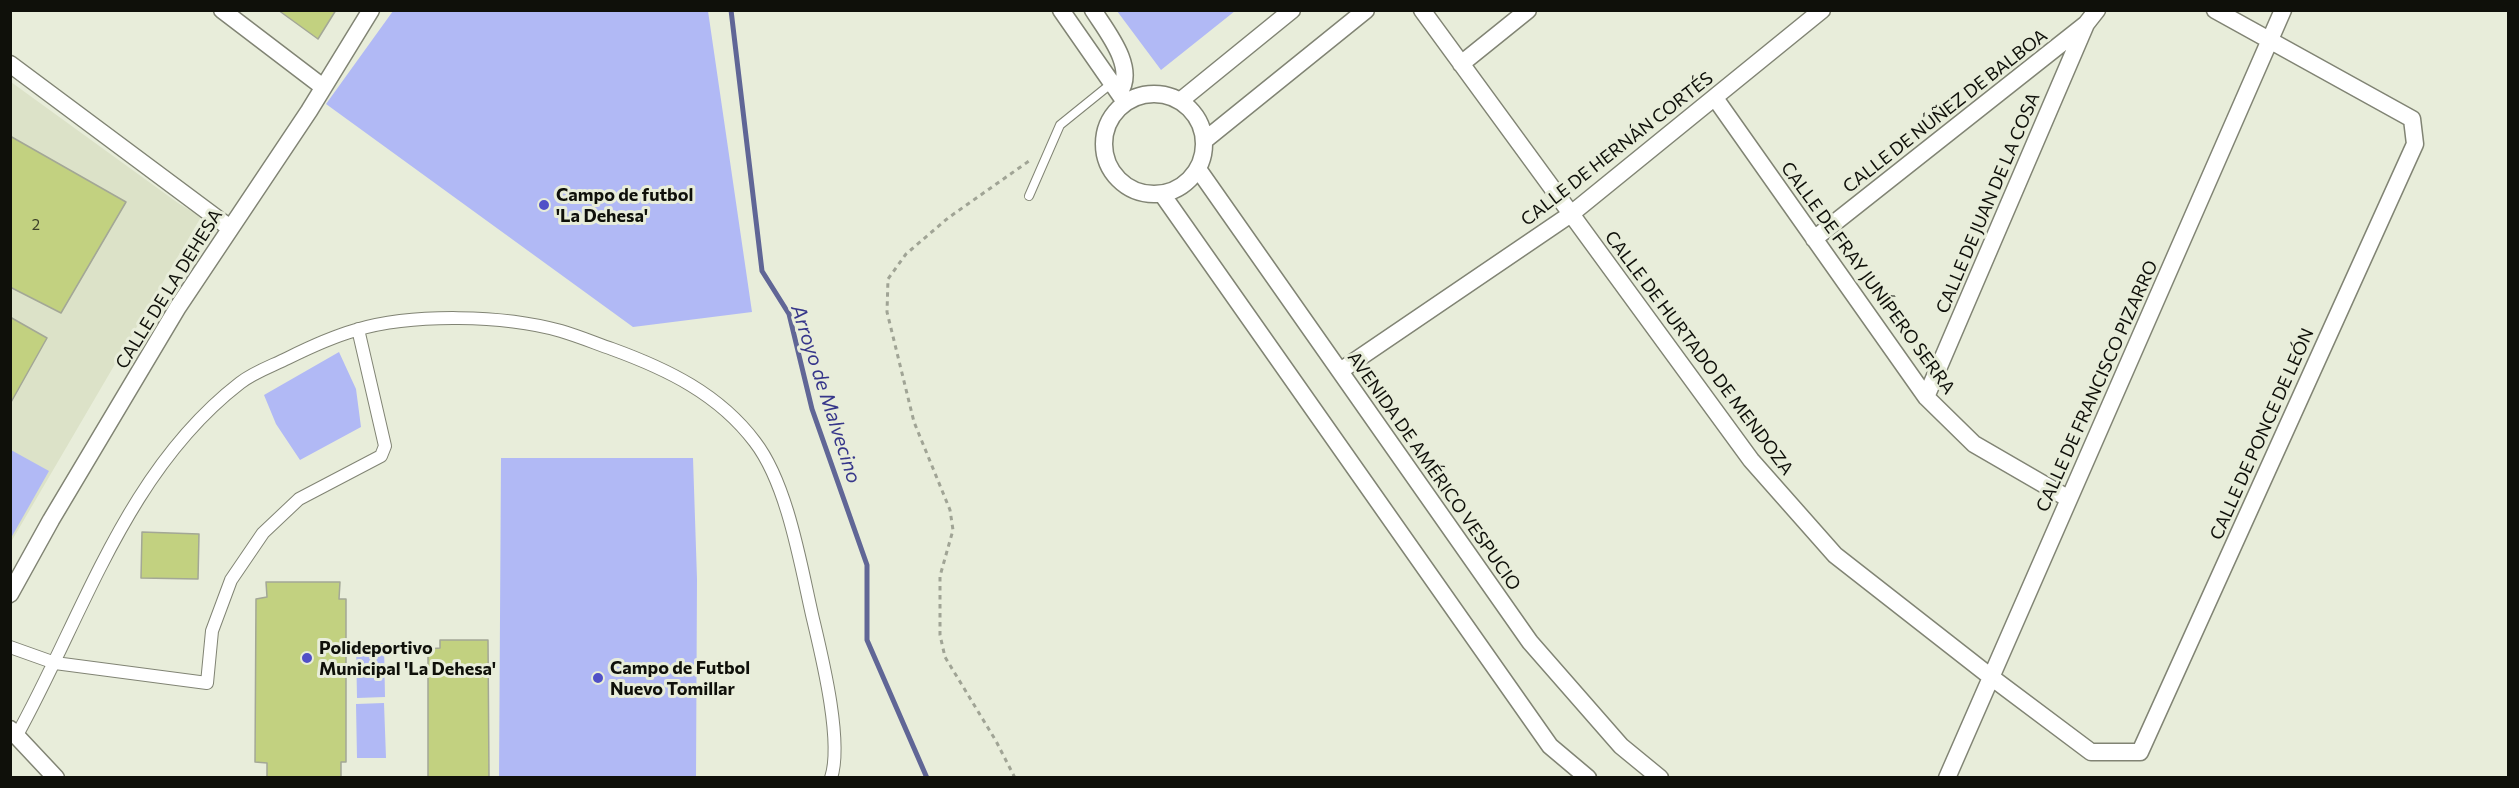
<!DOCTYPE html>
<html>
<head>
<meta charset="utf-8">
<style>
	body { margin:0 }
	#map { position:relative; width:2519px; height:788px; overflow:hidden; background:#e8edda; font-family:Commissioner,sans-serif }
	canvas { display:block }
	.frame { position:absolute; inset:0; border:12px solid #0f100a; pointer-events:none }
</style>
</head>
<body>
<div id="map">
<canvas width="2519" height="788"></canvas>
<div class="frame"></div>
</div>
<script>
const ctx = document.querySelector('canvas').getContext('2d');
ctx.lineJoin = 'round';
function paint(path, color) {
  ctx.fillStyle = color;
  ctx.fill(path, 'evenodd');
}
function strokePath(path, color, width, dash) {
  ctx.strokeStyle = color;
  ctx.lineWidth = width;
  ctx.lineCap = dash ? 'butt' : 'round';
  ctx.setLineDash(dash || []);
  ctx.stroke(path);
}
function write(font, color, halo, rows, align = 'center') {
  ctx.font = font + ' Commissioner,sans-serif';
  ctx.lineWidth = 6;
  ctx.setLineDash([]);
  ctx.textBaseline = 'middle';
  ctx.strokeStyle = halo;
  ctx.fillStyle = color;
  for (const [text, x, y, turn = 0] of rows) {
    ctx.save();
    ctx.translate(x, y);
    ctx.rotate((+turn || 0) * Math.PI / 180);
    ctx.textAlign = isNaN(turn) ? turn : align;
    if (halo) ctx.strokeText(text, 0, 0);
    ctx.fillText(text, 0, 0);
    ctx.restore();
  }
}
paint(new Path2D(`
	M11,82l167,121 23,14 -190,325z`), '#dce2c8');
paint(new Path2D(`
	M393,11h315l44,301 -119,15 -307,-223z
	M1117,11h118l-74,59z
	M339,352l17,37 5,38 -61,33 -24,-36 -12,-29z
	M11,450l38,21 -38,67z
	M501,458h192l4,121 -1,198h-197z
	M384,643l1,54 -28,1 -1,-54z
	M384,703l2,55h-29l-1,-54z`), '#b1b9f5');
strokePath(new Path2D(`
	M731,10l31,261 27,43 23,95 55,156v75l60,138`), '#606696', 5);
const building = new Path2D(`
	M278,10h58l-18,29z
	M10,136l116,66 -65,111 -51,-26z
	M10,317l37,21 -37,66z
	M142,532l57,2 -1,45 -57,-1z
	M266,582h74l-1,17h7v163h-5v15h-74v-14l-12,-1 1,-163 11,-2z
	M440,640h48l1,137h-61v-128l12,-1z`);
paint(building, '#c2d180');
strokePath(building, '#a3a796', 1.5);
const service = new Path2D(`
	M1029,196l31,-71 52,-42`);
const pedestrian = new Path2D(`
	M10,647l45,16 152,20 5,-52 19,-51 32,-47 36,-34 82,-43 4,-10 -27,-117
	M17,735c67,-121 109,-264 223,-352 14,-11 32,-17 48,-25 22,-11 44,-21 68,-28 57,-17 148,-15 205,1 17,5 34,12 51,18 55,20 107,45 143,93 33,43 46,125 58,177 9,38 30,123 18,159`);
const minor = new Path2D(`
	M222,10l101,77
	M1061,10l64,92
	M1093,10c14,22 44,58 26,83
	M1422,10l329,450 84,95 156,122 100,75h49l275,-608 -3,-25 -197,-109
	M10,64l220,164
	M1461,64l67,-54
	M1104 144a50 50 0 1 1 100 0a50 50 0 1 1-100 0Z
	M1715,98l211,299 48,47 95,55
	M1180,101l112,-91
	M1205,140l161,-130
	M1198,169l332,473 91,104 39,32
	M1162,194l388,552 38,32
	M1814,239l272,-215 11,-14
	M1340,371l231,-157 251,-204
	M1926,397l160,-373
	M10,594l41,-74 127,-213 131,-196 62,-101
	M10,729l46,49
	M1947,778l336,-768`);
strokePath(service, '#818474', 10);
strokePath(pedestrian, '#818474', 14);
strokePath(minor, '#818474', 19);
strokePath(new Path2D(`
	M1015,778l-19,-37 -51,-84 -5,-22v-59l13,-46 -3,-20 -36,-88 -27,-110 1,-33 18,-25 42,-36 81,-57`), '#a0a495', 3, [4.5, 4.5]);
strokePath(service, '#fff', 8);
strokePath(pedestrian, '#fff', 12);
strokePath(minor, '#fff', 16);
for (const [x, y, r, color] of [
	[544,205,6,"#5150c7"],
	[307,658,6,"#5150c7"],
	[598,678,6,"#5150c7"]
]) {
  const dot = new Path2D();
  dot.arc(x, y, r, 0, 2 * Math.PI);
  ctx.fillStyle = color;
  ctx.fill(dot);
  strokePath(dot, '#e8edda', 2);
}
write('15px', '#3c4028', null, [
	["2",36,225]
]);
write('18px', '#0f100a', '#e8edda', [
	["CALLE DE NÚÑEZ DE BALBOA",1945,111,-38],
	["CALLE DE HERNÁN CORTÉS",1617,149,-38],
	["CALLE DE JUAN DE LA COSA",1988,203,-67],
	["CALLE DE FRAY JUNÍPERO SERRA",1868,278,54],
	["CALLE DE LA DEHESA",169,289,-58],
	["CALLE DE HURTADO DE MENDOZA",1699,353,53],
	["CALLE DE FRANCISCO PIZARRO",2097,386,-66],
	["CALLE DE PONCE DE LEÓN",2262,434,-66],
	["AVENIDA DE AMÉRICO VESPUCIO",1434,471,55]
]);
write('bold 18px', '#0f100a', '#e8edda', [
	["Campo de futbol",556,195],
	["'La Dehesa'",556,216],
	["Polideportivo",319,648],
	["Municipal 'La Dehesa'",319,669],
	["Campo de Futbol",610,668],
	["Nuevo Tomillar",610,689]
], 'left');
write('italic 20px', '#36368a', '#e8edda', [
	["Arroyo de Malvecino",826,394,72]
]);
</script>
</body>
</html>
